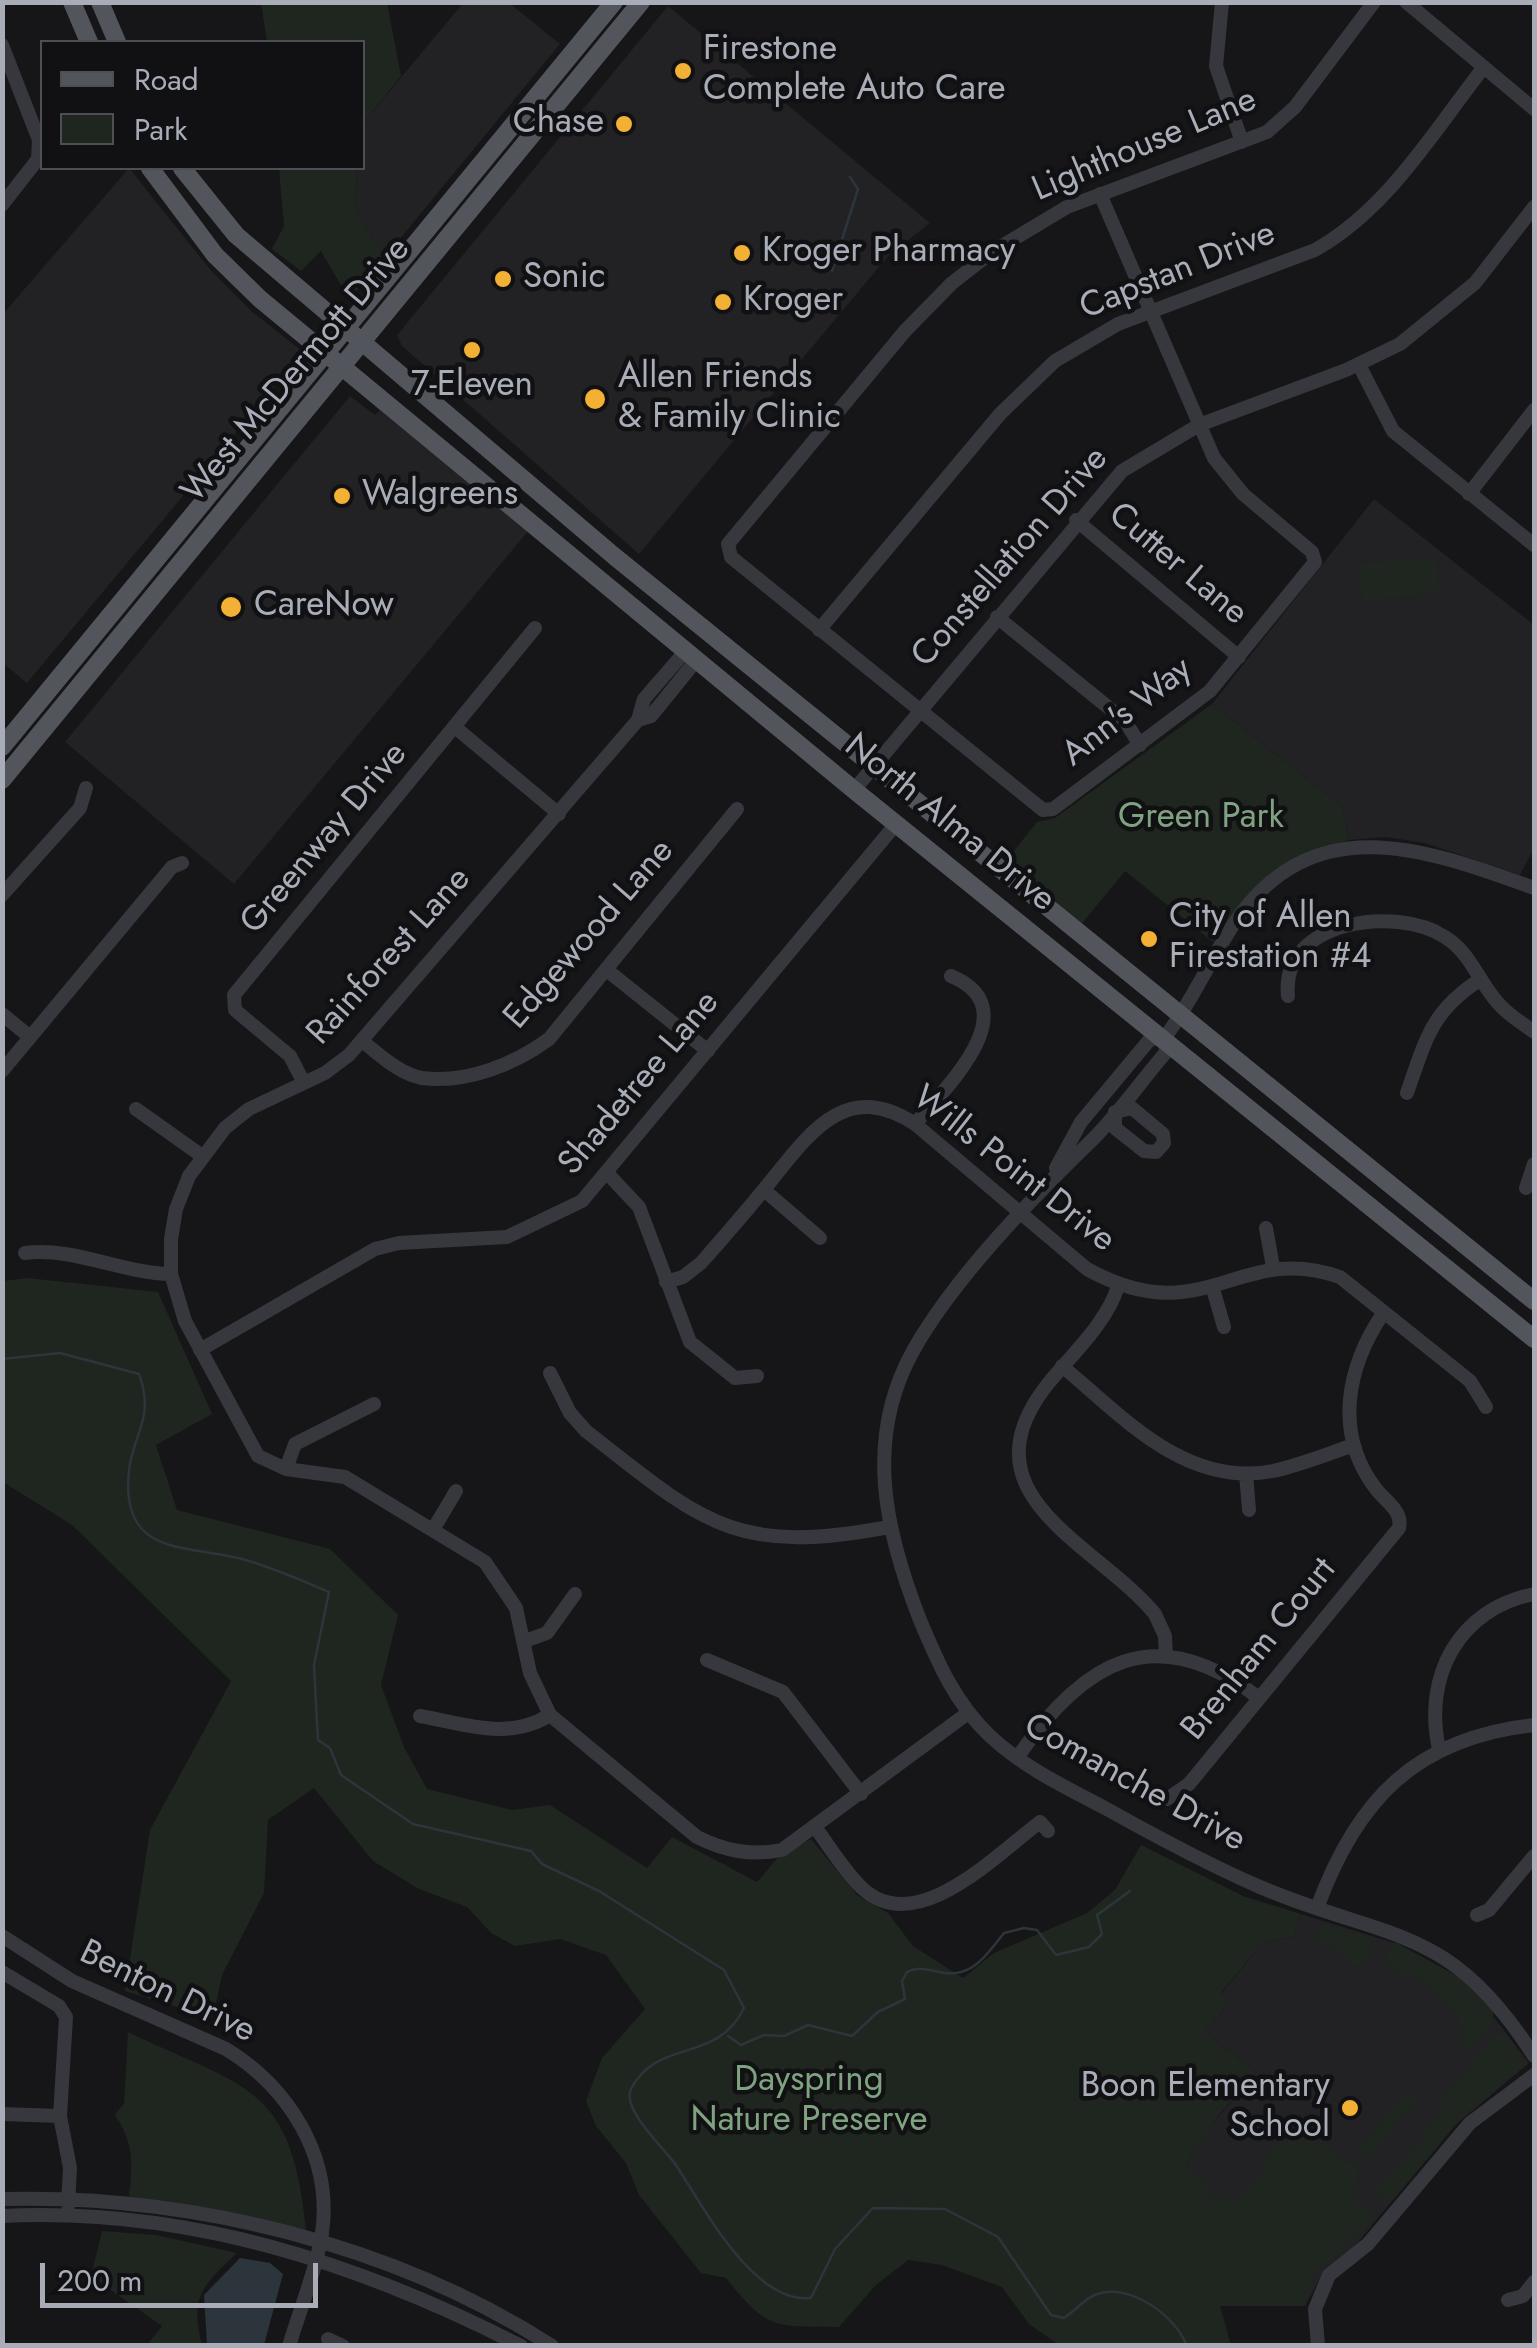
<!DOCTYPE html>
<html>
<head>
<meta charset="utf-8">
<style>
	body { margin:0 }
	#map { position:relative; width:1537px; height:2348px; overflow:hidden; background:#161618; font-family:Jost,sans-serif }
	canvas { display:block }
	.frame { position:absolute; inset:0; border:5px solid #a8adb8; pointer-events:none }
	.legend { position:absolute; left:40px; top:40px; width:325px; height:130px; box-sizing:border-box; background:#111113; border:2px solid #4d4f55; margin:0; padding:12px 18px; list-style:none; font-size:30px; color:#a8adb8 }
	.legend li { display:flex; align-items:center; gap:20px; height:50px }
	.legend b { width:50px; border:2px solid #4d4f55 }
	.scale { position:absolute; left:40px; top:2263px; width:278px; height:45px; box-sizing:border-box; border:5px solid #a8adb8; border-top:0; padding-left:12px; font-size:30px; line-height:35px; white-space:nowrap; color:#a8adb8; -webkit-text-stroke:8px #111113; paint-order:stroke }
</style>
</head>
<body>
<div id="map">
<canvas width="1537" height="2348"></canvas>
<div class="frame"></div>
<ul class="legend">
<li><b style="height:12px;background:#53555c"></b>Road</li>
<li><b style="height:28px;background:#1e261f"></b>Park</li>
</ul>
<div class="scale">200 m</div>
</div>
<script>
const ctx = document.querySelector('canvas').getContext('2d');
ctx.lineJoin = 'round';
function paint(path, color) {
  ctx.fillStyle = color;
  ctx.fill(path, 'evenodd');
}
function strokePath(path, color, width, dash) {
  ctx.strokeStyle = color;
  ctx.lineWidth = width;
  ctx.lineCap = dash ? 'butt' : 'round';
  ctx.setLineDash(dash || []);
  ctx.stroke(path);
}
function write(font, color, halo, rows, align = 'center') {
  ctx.font = font + ' Jost,sans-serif';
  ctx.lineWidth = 9;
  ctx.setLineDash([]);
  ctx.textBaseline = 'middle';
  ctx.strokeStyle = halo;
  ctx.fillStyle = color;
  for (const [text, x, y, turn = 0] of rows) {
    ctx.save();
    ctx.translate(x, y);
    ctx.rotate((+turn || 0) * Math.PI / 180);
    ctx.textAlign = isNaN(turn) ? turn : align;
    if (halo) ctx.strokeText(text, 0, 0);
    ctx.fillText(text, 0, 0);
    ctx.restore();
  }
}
paint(new Path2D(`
	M463,3h46l51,41 -175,213 -30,-48 2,-41h5l1,-45z
	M668,6l262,217 -41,32 -250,299 -237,-208 -5,-11z
	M129,168l80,100 41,42 53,42 -276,331 -24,-20v-349z
	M350,396l25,19 5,-5 149,120 -295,354 -169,-142z
	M1374,499l160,126v223l-14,27 -95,-32 -39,-6 -37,3 -6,-33 -131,-103z
	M1301,1914l100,31 78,53 50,65 -76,64 -98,119 -30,23 -20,37 -167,-89 47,-50 22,-37 32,-37 12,-7 4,-14 -50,-40 23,-29 -7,-9 41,-51 32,-7z`), '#222225');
paint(new Path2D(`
	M261,3h126l14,73 -38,47 -1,-81h-95z
	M279,168h78l-2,41 30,48 -36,42 -28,-48 -20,20 -29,-22 12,-23z
	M1436,557l3,36 -77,8 -3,-37z
	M1212,704l131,103 6,33c-66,23 -98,42 -136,102l-88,-71 -46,56 -74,-65 32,-40 18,-4z
	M27,1278l131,14 54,122 -56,31 21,65 153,39 68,66 -17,70 23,62 23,42 85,21 38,-5 97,63 25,-31 85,45 23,-27 31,-16 47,57 30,17 25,33 50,32 31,-25 93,-40 28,-23 26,-45 102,51 58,18 -7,22 -32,7 -41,50 7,10 -23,29 50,40 -4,14c-30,18 -48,52 -66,81l24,17 -4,7 14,10 7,-7 18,15 -5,-10 26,-32 -3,-4 18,-22 6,4 14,-18 47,38 5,-5 7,4 -6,30 21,26 -60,55 -9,31h-85l11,39h-172l-30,-21 -27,-37 -60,-22 -34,-5 -32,25 -37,42c-64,-1 -71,4 -113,-49l-25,-5 -62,-78 -13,-32 -30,-37 -10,-25 16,-43 43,-49 -39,-54 -46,-16 -45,7 -24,-13 -24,-26 -48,-18 -46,-28 -59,-73 -46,32 -4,73 -42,82 -9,43 -88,-27 25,-161 81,-149 -159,-156 -69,-43v-201z
	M1326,1924l46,14 -2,16 -12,13 -41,-31 2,-9z
	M1395,1942l64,35 35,34 -2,11 -27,31 -8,-4 7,-11 -1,-12 -6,-6 4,-6 -52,-43 -6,6 -17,-15 2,-14z
	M128,2032c118,57 164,51 178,198l-177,-34c4,-32 5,-53 -14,-81l9,-12z
	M1496,2035h11l17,28h5l-65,52 -70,84h-8l-9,-9v-7l5,3 62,-76 -6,-6z
	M1406,2091l11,8 -49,60 -10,-8z
	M102,2231l54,4 81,18c-35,33 -47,43 -35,92h-55l15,-19 -71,-50z`), '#1e261f');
paint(new Path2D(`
	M240,2258l30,5 13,11 -19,71h-57l-3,-50z`), '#2c353c');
strokePath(new Path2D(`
	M832,271l26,-82 -8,-12
	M2,1359l58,-6 79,21c16,44 -5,57 -10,96 -10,91 62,73 120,91 27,8 54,20 80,31l-15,73 4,75 12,8 11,27 72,49 118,27 11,13 57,27 125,79 20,38c-28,57 -86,29 -113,81 -10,20 34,60 45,76 27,41 78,140 135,133l24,-49 38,-41 72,1 53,28 53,78 13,3c11,-7 21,-20 33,-24 33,-11 78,21 90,52
	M728,2036l13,9 23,-10 20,1 24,-11 44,11 26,-24 27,-13 -3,-18 5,-9c12,-6 20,-2 32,0 33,8 48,-18 65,-39l20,-5 13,2 19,25 33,-8 13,-13 -5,-19 33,-24`), '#2c353c', 2.5);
strokePath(new Path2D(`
	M1222,2l-6,64 26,76
	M1406,2l128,107
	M2,45l37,95 -1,19 -36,46
	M1100,194l114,264 29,36 69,58 3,10 -105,129 -157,118 -10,1 -312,-253 -3,-13 177,-213 47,-48 40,-31 75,-45 200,-75 28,-25 79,-105
	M1359,365l34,66 141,114
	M1469,494l65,-84
	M1076,520l163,137
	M997,617l128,104 15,24
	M819,630l181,-216 55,-53 63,-37 197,-74c73,-41 118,-118 169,-183
	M638,720l6,-21 39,-45h9l2,9 -43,53 -13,4 -289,335 -24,18 -76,36 -24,19 -36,48 -13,33 -5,30v35l14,47 73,135 28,13 59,8 140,85 31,46 14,65 20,42 147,122c28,14 54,19 85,13l186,-137
	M456,728l103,86
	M854,790l268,-319 77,-46 147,-55 54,-26 75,-61 59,-76
	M1534,888c-106,-38 -220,-82 -299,34 -26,39 -44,82 -72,118l4,11c-26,30 -50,65 -78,92 -59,57 -136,136 -176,208 -49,88 -28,180 7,269 18,43 35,83 70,116 33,31 75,51 115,72 50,28 102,56 155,79 130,55 188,35 274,169
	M2,895l78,-87 6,-20
	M608,971l100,80
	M1288,996c-8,-76 108,-91 157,-59 26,16 33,44 53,66 10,12 24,20 36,29
	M2,1014l28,23
	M362,1041c17,13 37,33 60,37 44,6 93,-14 127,-39l188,-230
	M2,1071l170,-204 10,-4
	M304,1083l-14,-27 -55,-46 -1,-15 301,-367
	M1407,1093c19,-54 24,-82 74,-114
	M1132,1108l31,26 1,9 -8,9 -12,-1 -29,-23v-16z
	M136,1109l66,47
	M915,1124c30,-36 115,-115 36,-148
	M1056,1168l25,-46 70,-84 12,2
	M608,1174l31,33 51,135 45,36 22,-2
	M1526,1188l8,-24
	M764,1190l56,48
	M1266,1228l7,39
	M25,1253c50,-6 96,20 146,21
	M666,1282l17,-5 18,-14c22,-25 44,-50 65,-76 41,-50 78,-110 149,-63l172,145c118,65 150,-28 253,8l130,104 16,26
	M1118,1286c-11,37 -47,69 -71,99 -87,111 49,158 108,229l10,22 1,21
	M1213,1289l11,38
	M200,1350l175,-101 24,-6 108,-6 75,-36 314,-377
	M1062,1366c61,51 124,122 211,105 27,-6 54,-17 81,-26
	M550,1373l20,40 16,18c117,92 149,125 303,96
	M286,1469l9,-25 79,-40
	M1246,1474l3,36
	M434,1528l22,-37
	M525,1641l22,-8 28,-39
	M707,1660l76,32 78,102
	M420,1716c46,8 88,25 130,-1
	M1439,1749c-16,-72 19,-140 95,-155
	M1017,1758c66,-97 138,-140 242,-60
	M1167,1799l22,-15 210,-256c4,-17 -13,-26 -23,-39 -43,-56 -29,-123 8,-177
	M815,1827c15,20 29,44 47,61 54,51 134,-33 178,-66l8,9
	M1317,1908c40,-109 99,-170 217,-183
	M1477,1915l12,-5 45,-54
	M2,1936l70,45 154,68c62,38 107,107 96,184 -6,38 -22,76 -33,113
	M2,1972l57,34 7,11 -6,99 10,52 -2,37
	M2,2114l58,2
	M2,2199c188,-5 391,45 550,147
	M2,2216c185,-9 357,47 519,130
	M1508,2300l15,-4 11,-14
	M328,2339l15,7
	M1318,2346l-3,-37 14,-34 39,-31 102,-121 64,-48`), '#37383d', 14);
strokePath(new Path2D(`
	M72,2l17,40
	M100,2l17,40
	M150,168l65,87 45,44 594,491 680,549
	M182,168l54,67 378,321 920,745
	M2,747l612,-745
	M2,780l639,-778`), '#53555c', 18);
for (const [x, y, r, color] of [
	[683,71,10,"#f2b134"],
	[624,124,10,"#f2b134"],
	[742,253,10,"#f2b134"],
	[503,279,10,"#f2b134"],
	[723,302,10,"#f2b134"],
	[472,350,10,"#f2b134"],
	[595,399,12,"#f2b134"],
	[342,496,10,"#f2b134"],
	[231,607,12,"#f2b134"],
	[1149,939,10,"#f2b134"],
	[1350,2108,10,"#f2b134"]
]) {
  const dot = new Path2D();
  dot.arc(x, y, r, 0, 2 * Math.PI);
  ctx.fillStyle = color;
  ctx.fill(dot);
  strokePath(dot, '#111113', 4);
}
write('35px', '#a8adb8', '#111113', [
	["Firestone",703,51],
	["Complete Auto Care",703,91],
	["Chase",604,124,"right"],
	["Kroger Pharmacy",762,253],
	["Sonic",523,279],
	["Kroger",743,302],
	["Allen Friends",618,379],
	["& Family Clinic",618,419],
	["7-Eleven",472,387,"center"],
	["Walgreens",362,496],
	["CareNow",254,607],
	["City of Allen",1169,919],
	["Firestation #4",1169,959],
	["Boon Elementary",1330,2088,"right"],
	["School",1330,2128,"right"]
], 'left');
write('35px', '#a8adb8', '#111113', [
	["Lighthouse Lane",1145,146,-23],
	["Capstan Drive",1178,272,-22],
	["West McDermott Drive",297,371,-50],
	["Constellation Drive",1011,558,-49],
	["Cutter Lane",1177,565,40],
	["Ann's Way",1128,713,-38],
	["North Alma Drive",949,824,39],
	["Greenway Drive",325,839,-50],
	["Edgewood Lane",590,935,-49],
	["Rainforest Lane",390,957,-48],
	["Shadetree Lane",640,1084,-50],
	["Wills Point Drive",1013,1170,38],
	["Brenham Court",1260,1650,-51],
	["Comanche Drive",1134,1784,29],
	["Benton Drive",167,1993,26]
]);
write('35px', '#7fa381', '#111113', [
	["Green Park",1201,819],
	["Dayspring",809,2082],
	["Nature Preserve",809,2122]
]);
</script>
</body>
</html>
